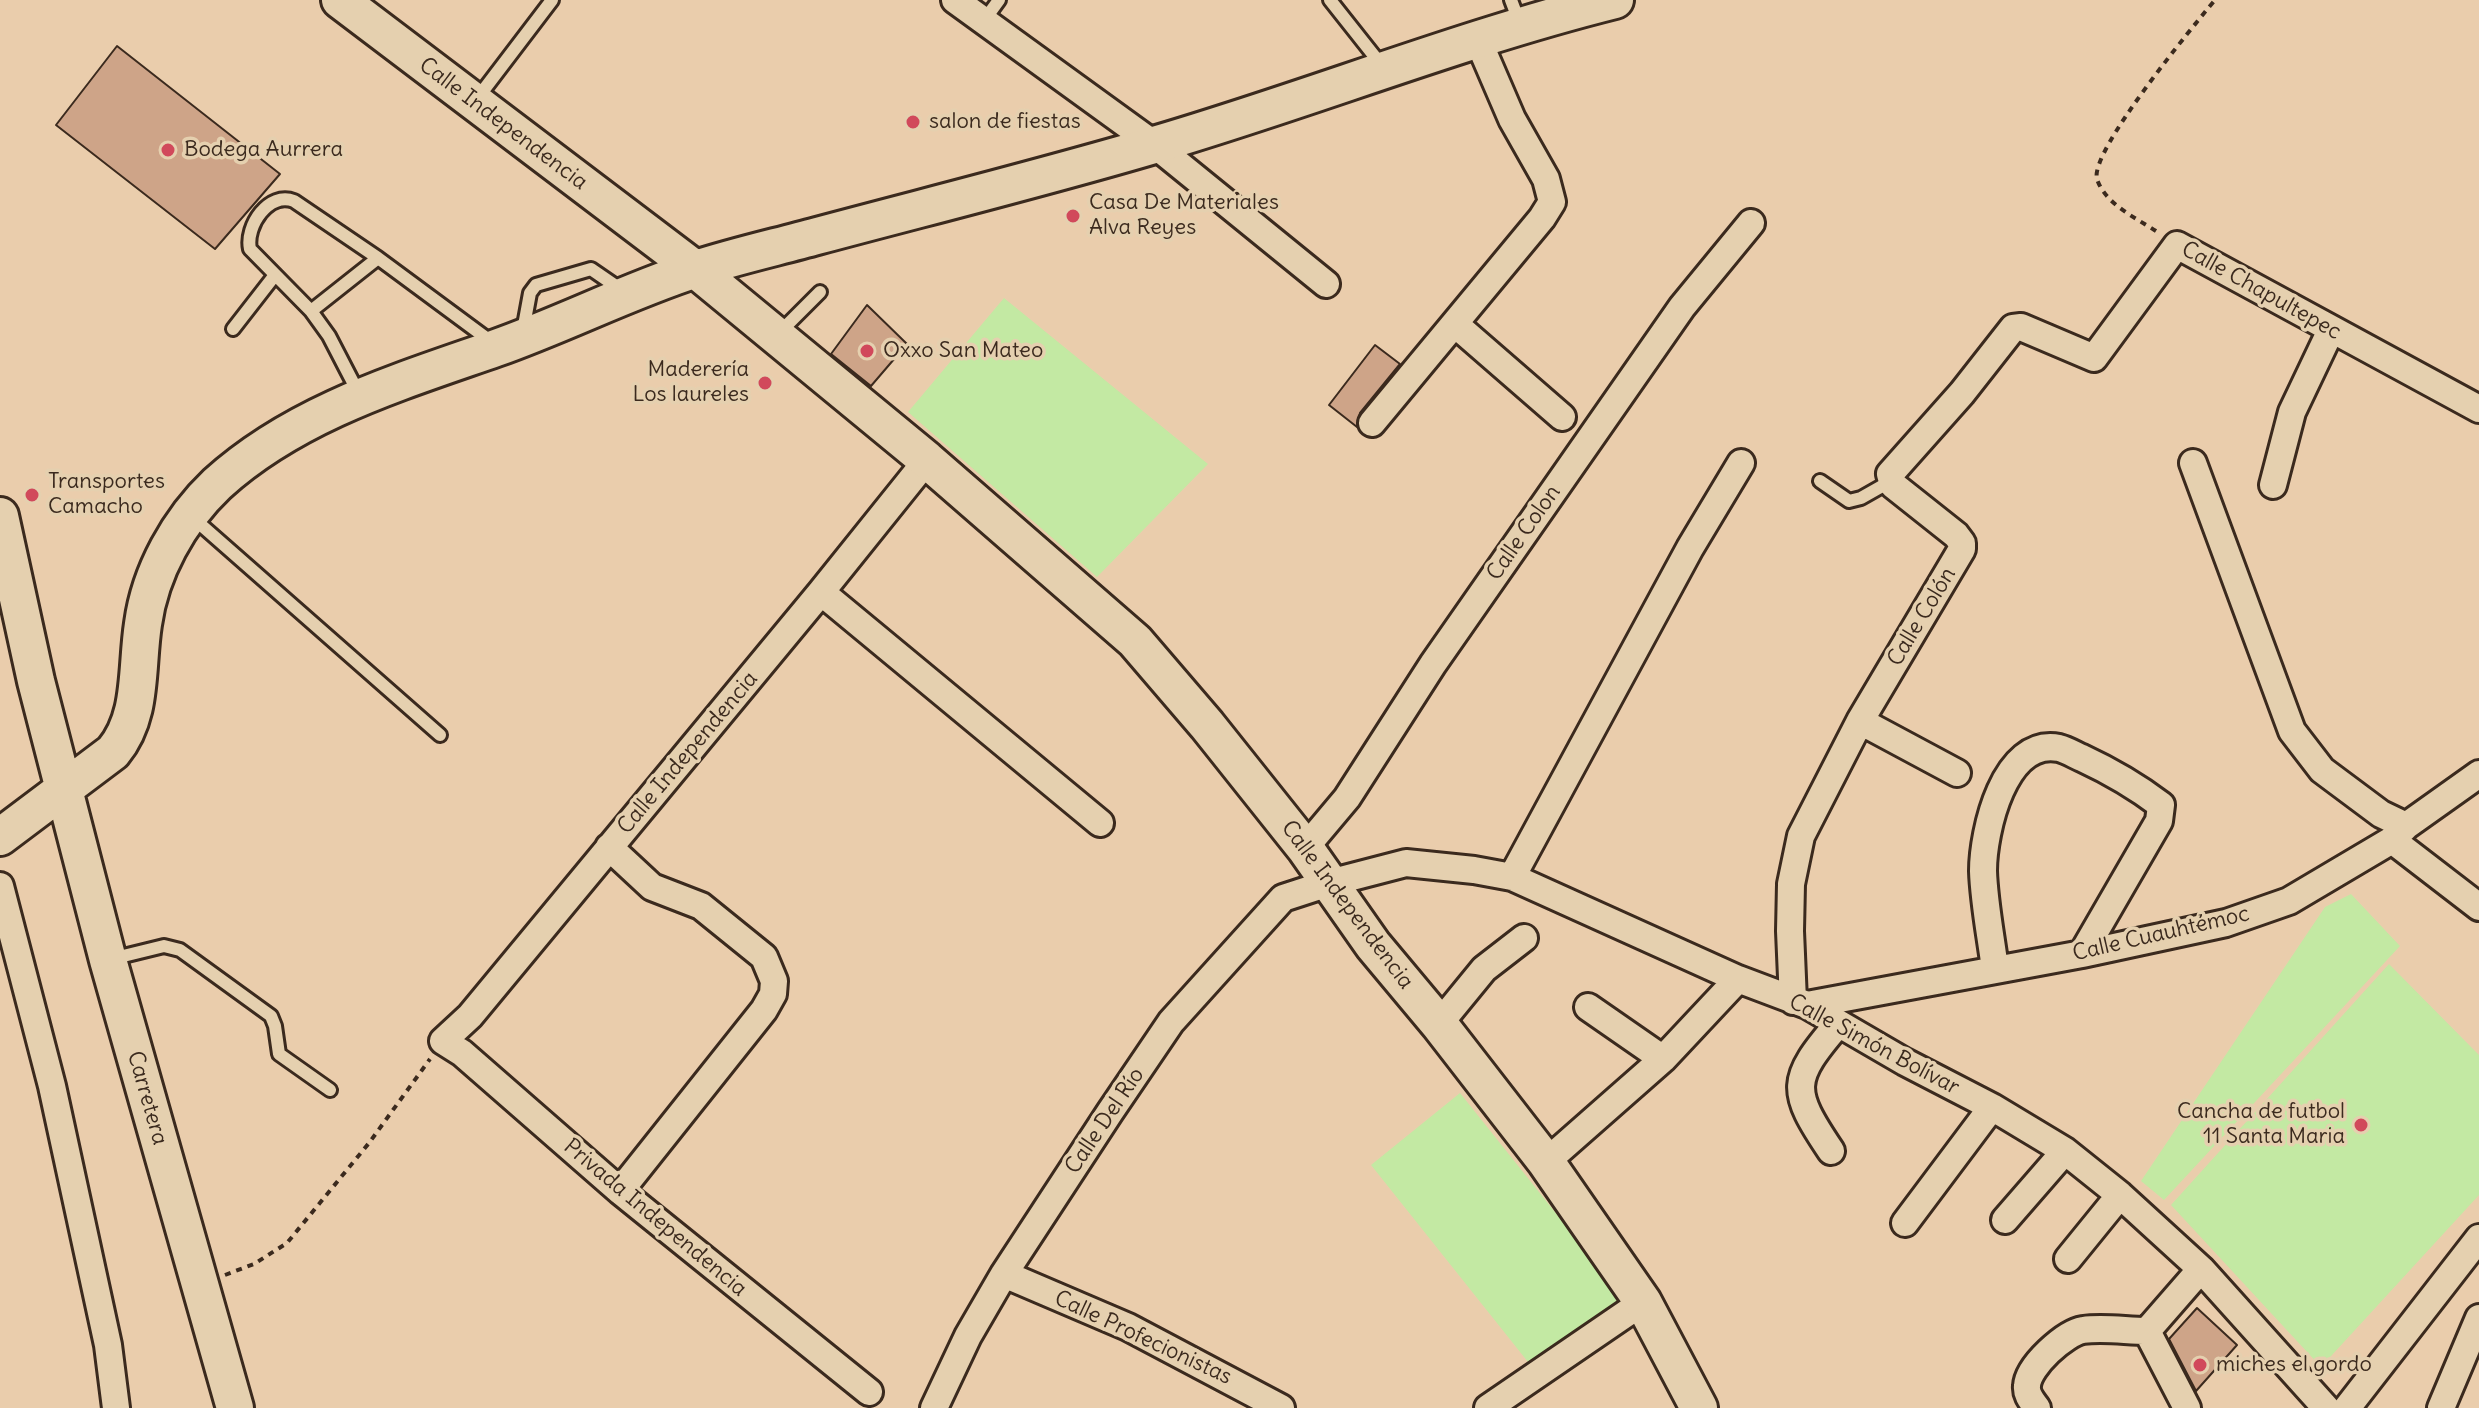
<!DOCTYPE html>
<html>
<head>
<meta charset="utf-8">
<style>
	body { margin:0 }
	canvas { display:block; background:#eacdac }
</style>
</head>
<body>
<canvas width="2479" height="1408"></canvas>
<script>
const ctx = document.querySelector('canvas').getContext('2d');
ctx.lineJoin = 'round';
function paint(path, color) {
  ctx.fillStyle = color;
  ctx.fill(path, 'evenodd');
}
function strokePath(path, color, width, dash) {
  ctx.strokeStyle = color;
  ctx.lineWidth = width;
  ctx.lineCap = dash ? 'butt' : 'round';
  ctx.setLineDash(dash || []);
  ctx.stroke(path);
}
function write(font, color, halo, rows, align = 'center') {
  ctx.font = font + ' Delius,sans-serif';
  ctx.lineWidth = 7;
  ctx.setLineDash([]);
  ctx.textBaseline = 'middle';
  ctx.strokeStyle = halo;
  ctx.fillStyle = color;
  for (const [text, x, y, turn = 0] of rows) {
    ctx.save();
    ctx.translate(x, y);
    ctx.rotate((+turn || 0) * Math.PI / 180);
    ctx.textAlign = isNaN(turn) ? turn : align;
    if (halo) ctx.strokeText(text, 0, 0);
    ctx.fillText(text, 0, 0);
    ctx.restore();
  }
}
paint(new Path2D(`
	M1004,298l204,166 -111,113 -189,-165z
	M2351,894l49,52 -236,254 -23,-19 184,-274z
	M2389,964l90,91v140l-158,172 -150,-162z
	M1460,1093l166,208 -90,71 -165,-207z`), '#c3e9a3');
const building = new Path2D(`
	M117,46l163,128 -65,75 -159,-124z
	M867,305l40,39 -36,42 -40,-32z
	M1375,345l25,19 -40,49 -3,14 -28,-22z
	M2197,1308l40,37 -41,46 -27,-52z`);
paint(building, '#cea488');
strokePath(building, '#3b2a1e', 2);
const lane = new Path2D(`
	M1330,0l53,67
	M1511,0l9,24
	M983,22l16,-22
	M476,100l76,-100
	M311,311l67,-53
	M233,329l42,-54
	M523,331l7,-38 6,-8 55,-16 32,22
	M778,334l42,-42
	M359,394l-30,-58 -18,-25 -61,-62c-5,-23 19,-58 44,-48l84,57 115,85
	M1820,481l29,20 12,-3 30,-17
	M192,517l248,218
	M111,959l53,-13 16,4 91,66 4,10 4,28 51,36`);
const street = new Path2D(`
	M955,0l200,145 171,139
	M1455,324l107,93
	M1372,423l170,-205 10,-16 -6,-23 -34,-60 -34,-79
	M2193,463l99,268 30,39 59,44 25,12
	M2273,485l19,-73 39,-82
	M821,592l279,231
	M1860,721l97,52
	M2392,840l87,67
	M609,847l43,40 49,19 63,51 10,24 -1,13 -9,16 -144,181
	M1305,848l42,-50 86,-134 249,-357 69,-84
	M1512,877l178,-329 51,-85
	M0,886l52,200 56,259 8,63
	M1995,969c-4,-32 -11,-66 -12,-98 0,-39 21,-134 76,-123 8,2 16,7 23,10 28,13 54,28 79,47l-2,16 -77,133
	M1793,1001l-3,-70 1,-47 10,-48 59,-115 102,-172v-6l-6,-8 -63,-50 -3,-11 72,-81 51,-65 8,-1 73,31 83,-113 302,164
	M1807,1005l275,-51 144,-31 63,-22 103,-61 14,-14 73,-52
	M1588,1007l75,52
	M1439,1024l45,-55 40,-31
	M1831,1151c-41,-61 -41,-71 7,-127
	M1546,1162l117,-103 75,-80
	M2005,1220l60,-69
	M1905,1223l87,-116
	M2068,1259l52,-64
	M1004,1274l124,53 153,81
	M2147,1331l40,77
	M2147,1331l54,-62
	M869,1392l-249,-201 -158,-138 -19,-12 27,-25 351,-424 106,-132
	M934,1408l34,-72 36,-62 106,-162 61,-90 112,-124 46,-15 77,-20 68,7 38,7 226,102 69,26 98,57 87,45 73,44 55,44 81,74 125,139
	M1488,1408l155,-106
	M2037,1408c-5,-7 -11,-13 -10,-22 1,-20 38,-53 56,-56 21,-3 44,1 64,1
	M2347,1408l132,-170
	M2441,1408l38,-90`);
const secondary = new Path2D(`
	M340,0l355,269 232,191 208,181 72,84 98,123 68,97 66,79 107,138 97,140 56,106
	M0,516l36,165 72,279 127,448
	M0,837l113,-85c30,-36 23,-83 30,-128 7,-52 36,-104 74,-140 78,-71 182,-102 279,-136 68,-24 132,-57 200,-79 40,-13 81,-22 121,-33 112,-30 225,-58 337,-91 154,-45 305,-106 461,-145`);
strokePath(lane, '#3b2a1e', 18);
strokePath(street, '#3b2a1e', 32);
strokePath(secondary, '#3b2a1e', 42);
strokePath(new Path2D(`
	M2156,231c-20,-13 -51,-27 -59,-52 -8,-27 97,-154 118,-179
	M225,1275l29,-11 33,-21 82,-100 61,-84`), '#3b2a1e', 4, [6, 6]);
strokePath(lane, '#e5d0af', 12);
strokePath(street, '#e5d0af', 26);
strokePath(secondary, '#e5d0af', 36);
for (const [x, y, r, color] of [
	[913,122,8,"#d1495b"],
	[168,150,8,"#d1495b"],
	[1073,216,8,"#d1495b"],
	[867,351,8,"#d1495b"],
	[765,383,8,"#d1495b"],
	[32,495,8,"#d1495b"],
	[2361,1125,8,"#d1495b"],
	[2200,1365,8,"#d1495b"]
]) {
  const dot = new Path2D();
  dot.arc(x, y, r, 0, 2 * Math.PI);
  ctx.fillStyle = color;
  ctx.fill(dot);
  strokePath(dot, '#e5d0af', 3);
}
write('22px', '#3b2a1e', '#e5d0af', [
	["salon de fiestas",929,122],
	["Bodega Aurrera",184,150],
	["Casa De Materiales",1089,203],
	["Alva Reyes",1089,228],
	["Oxxo San Mateo",883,351],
	["Maderería",749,370,"right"],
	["Los laureles",749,395,"right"],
	["Transportes",48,482],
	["Camacho",48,507],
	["Cancha de futbol",2345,1112,"right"],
	["11 Santa Maria",2345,1137,"right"],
	["miches el gordo",2216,1365]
], 'left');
write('22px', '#3b2a1e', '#e5d0af', [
	["Calle Independencia",503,124,37],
	["Calle Chapultepec",2261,291,29],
	["Calle Colon",1524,533,-55],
	["Calle Colón",1922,617,-59],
	["Calle Independencia",688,753,-50],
	["Calle Independencia",1347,905,53],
	["Calle Cuauhtémoc",2161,934,-13],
	["Calle Simón Bolívar",1874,1045,28],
	["Carretera",147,1098,74],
	["Calle Del Río",1105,1121,-56],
	["Privada Independencia",655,1218,40],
	["Calle Profecionistas",1143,1338,25]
]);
</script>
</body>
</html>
